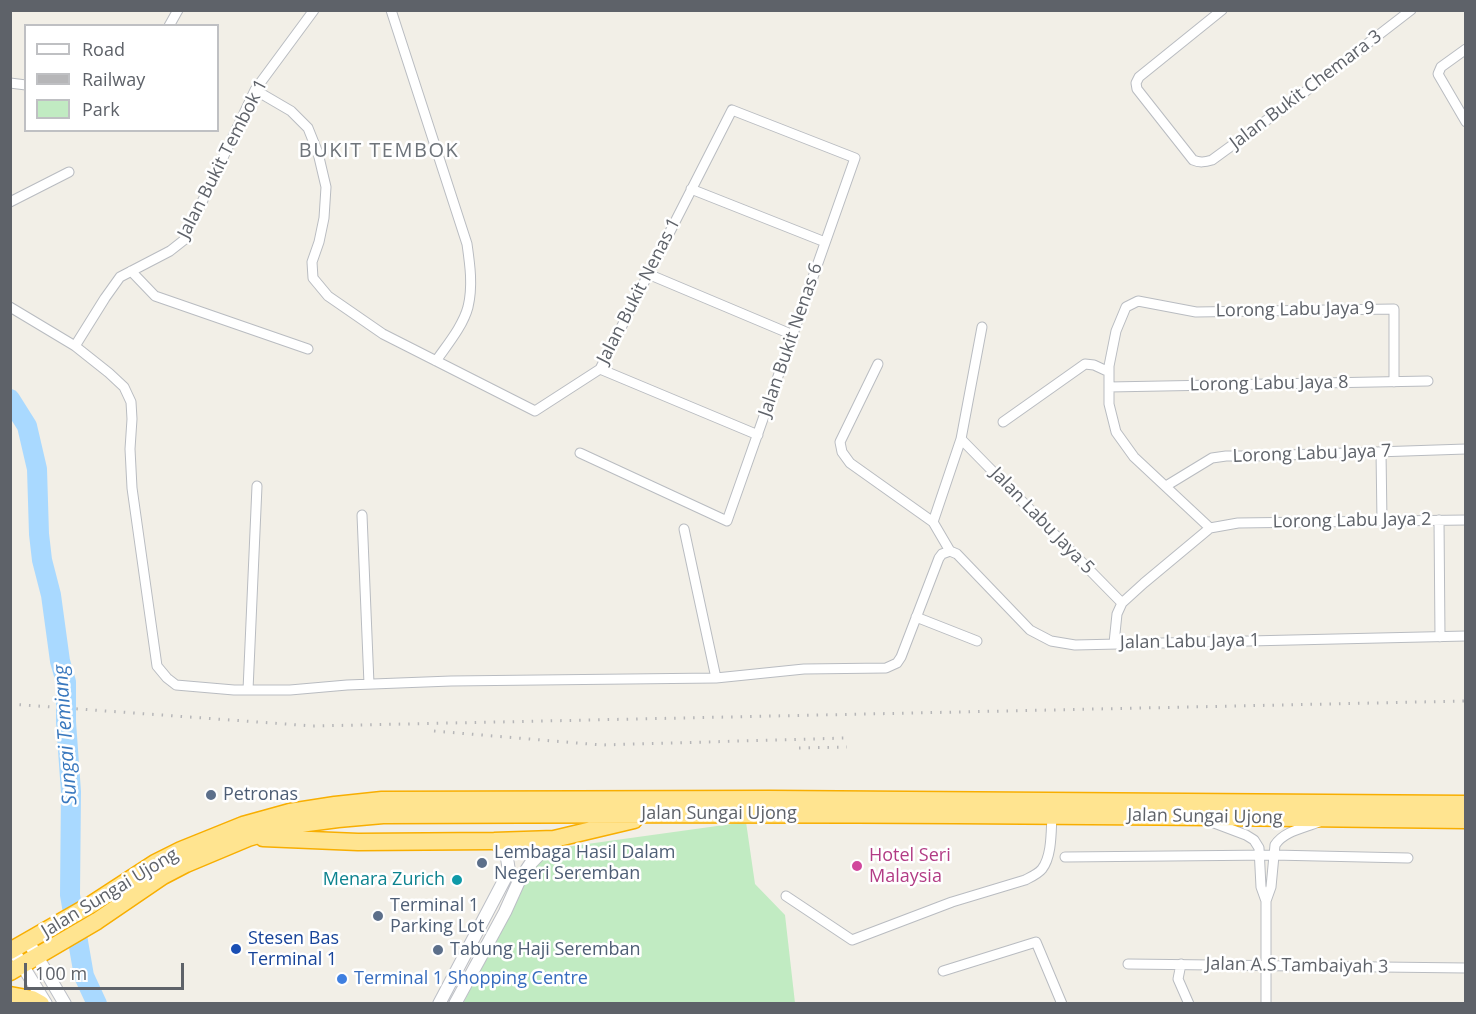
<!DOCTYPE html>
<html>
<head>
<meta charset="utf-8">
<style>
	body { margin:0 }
	#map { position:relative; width:1476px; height:1014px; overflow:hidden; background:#f2efe7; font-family:"Open Sans",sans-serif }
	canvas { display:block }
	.frame { position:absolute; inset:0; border:12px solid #5e6269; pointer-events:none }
	.legend { position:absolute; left:24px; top:24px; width:195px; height:108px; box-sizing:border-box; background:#fff; border:2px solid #bfc0c3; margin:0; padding:8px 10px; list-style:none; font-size:18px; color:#5e6269 }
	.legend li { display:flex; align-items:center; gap:12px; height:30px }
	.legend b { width:30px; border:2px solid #bfc0c3 }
	.scale { position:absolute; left:24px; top:963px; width:160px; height:27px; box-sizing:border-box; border:3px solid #5e6269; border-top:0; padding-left:8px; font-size:18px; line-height:21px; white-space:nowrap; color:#5e6269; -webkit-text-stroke:4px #fff; paint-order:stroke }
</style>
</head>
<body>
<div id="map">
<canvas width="1476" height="1014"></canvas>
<div class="frame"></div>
<ul class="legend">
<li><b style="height:8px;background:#fff"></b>Road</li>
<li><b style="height:8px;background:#b6b6b8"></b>Railway</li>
<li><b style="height:16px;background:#c1ebc2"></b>Park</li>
</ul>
<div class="scale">100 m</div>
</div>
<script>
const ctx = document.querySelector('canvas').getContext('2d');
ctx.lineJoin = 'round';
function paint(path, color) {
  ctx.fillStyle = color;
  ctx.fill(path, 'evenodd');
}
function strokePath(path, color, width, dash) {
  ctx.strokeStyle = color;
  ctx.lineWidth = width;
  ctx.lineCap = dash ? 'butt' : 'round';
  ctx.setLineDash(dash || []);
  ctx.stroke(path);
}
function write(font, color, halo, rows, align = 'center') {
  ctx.font = font + ' "Open Sans",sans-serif';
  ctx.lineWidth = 5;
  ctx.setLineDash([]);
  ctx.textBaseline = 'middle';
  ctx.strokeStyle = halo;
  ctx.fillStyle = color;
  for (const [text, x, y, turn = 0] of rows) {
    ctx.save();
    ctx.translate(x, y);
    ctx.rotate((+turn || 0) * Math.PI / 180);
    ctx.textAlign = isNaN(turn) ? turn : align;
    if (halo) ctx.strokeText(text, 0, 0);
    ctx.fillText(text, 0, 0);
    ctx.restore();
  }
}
paint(new Path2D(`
	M746,822l9,62 30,31 10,88 -332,1 73,-147 15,-8z`), '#c1ebc2');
strokePath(new Path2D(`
	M10,399l17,27 10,43 2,65 3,26 9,35 9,66 6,21v40l5,70 -1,103 14,81 13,28`), '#a9d9ff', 20);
const street = new Path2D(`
	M391,10l76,234c3,21 6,42 1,63 -5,19 -21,38 -32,54
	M1222,10l-83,67 -3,6 1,6 56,71c7,3 12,2 19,0l85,-62 114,-88
	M169,26l9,-16
	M1466,49l-25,18 -3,7 28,48
	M10,83l16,2
	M255,90l36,21 17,17 10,25 8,34 -2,31 -5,24 -7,20 1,16 15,18 55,38 152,77 65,-42 132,-259 123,48 -128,363 -147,-68
	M691,189l134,53
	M10,202l59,-30
	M131,271l24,25 153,53
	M648,274l145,61
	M10,307l65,39 34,27 15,14 7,15 1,17 -2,30 2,39 25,178 10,12 9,7 58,5h56l57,-5 104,-4 265,-3 88,-9 82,-1 11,-5 4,-6 38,-99 3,-4 8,-3
	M75,346l30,-48 15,-21 50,-26 14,-11 71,-150 59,-80
	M878,364l-38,78 2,10 8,11 83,59 17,29
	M600,369l158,66
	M1109,387l319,-6
	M1003,422l82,-58 9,1 15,7
	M961,439l161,164
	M1381,452l1,69
	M1166,486l46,-28 14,-2h30l210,-7
	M362,515l7,169
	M1439,520l1,117
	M933,522l28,-83 21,-112
	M1210,528l-76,-71 -18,-25 -7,-28v-38l7,-35 10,-24 12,-6 58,11 198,-3v73
	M684,529l32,149
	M950,551l7,3 73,76 21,11 24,4 391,-9
	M916,617l61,24
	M1114,643l3,-29 5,-11 22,-20 66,-55 28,-5 228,-3
	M248,690l9,-204
	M1209,821l37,14 8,5 5,8 2,39 5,14v103
	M1065,857l208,-2 135,3
	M786,896l66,44 100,-38 73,-22c6,-3 13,-6 17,-11 10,-13 9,-37 10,-54
	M1266,901l5,-14 4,-42c9,-14 29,-17 44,-23
	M1128,964l338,4
	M1181,964l-3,15 11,25
	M943,971l93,-29 26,62`);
const secondary = new Path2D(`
	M28,941l37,63
	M13,950l33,54
	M439,1004l70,-133 -2,-13 -13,-17
	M455,1004l50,-92 14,-31 12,-18 23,-24`);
const highway = new Path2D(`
	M263,838l95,4 136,-1 60,-2 80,-19
	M10,951l82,-47 63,-41 26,-13 62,-25 47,-13 45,-7 47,-5 387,-1 697,5
	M10,972l87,-51 66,-45 23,-12 62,-26 44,-13 46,-6 45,-4c361,-2 721,0 1083,5
	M10,995l22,4 9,5`);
strokePath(street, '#b9bcc1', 11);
strokePath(secondary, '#bcbfc6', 14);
strokePath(highway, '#f8ae00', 19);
strokePath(street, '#fff', 9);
strokePath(secondary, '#fff', 12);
strokePath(highway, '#ffe490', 16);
strokePath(new Path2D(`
	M10,704l303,22 1153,-25
	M434,731l167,14 245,-7
	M799,748l48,-1`), '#b6b6b8', 3, [1.5, 8]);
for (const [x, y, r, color] of [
	[211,795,6,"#5c6f8a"],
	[482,863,6,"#5c6f8a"],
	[857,866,6,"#d1479c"],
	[457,880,6,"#0f9aa8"],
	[378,916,6,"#5c6f8a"],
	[236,949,6,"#1a4fb4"],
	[438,950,6,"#5c6f8a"],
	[342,979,6,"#3f7fe0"]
]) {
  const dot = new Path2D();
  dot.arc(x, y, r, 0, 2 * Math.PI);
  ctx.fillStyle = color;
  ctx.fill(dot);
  strokePath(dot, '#fff', 2);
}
write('18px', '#5e6269', '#fff', [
	["Jalan Bukit Chemara 3",1306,90,-37],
	["Jalan Bukit Tembok 1",223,159,-63],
	["Jalan Bukit Nenas 1",639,291,-63],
	["Lorong Labu Jaya 9",1295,310,-1],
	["Jalan Bukit Nenas 6",791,340,-71],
	["Lorong Labu Jaya 8",1269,384,-1],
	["Lorong Labu Jaya 7",1312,454,-2],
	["Jalan Labu Jaya 5",1042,521,46],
	["Lorong Labu Jaya 2",1352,521,-1],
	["Jalan Labu Jaya 1",1190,642,-1],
	["Jalan Sungai Ujong",719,814],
	["Jalan Sungai Ujong",1205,817,1],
	["Jalan Sungai Ujong",110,893,-31],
	["Jalan A.S Tambaiyah 3",1297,966,1]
]);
write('18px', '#4e5e75', '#fff', [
	["Petronas",223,795],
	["Lembaga Hasil Dalam",494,853],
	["Negeri Seremban",494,874],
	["Terminal 1",390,906],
	["Parking Lot",390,927],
	["Tabung Haji Seremban",450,950]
], 'left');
write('18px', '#b23c85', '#fff', [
	["Hotel Seri",869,856],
	["Malaysia",869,877]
], 'left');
write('18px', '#0d838f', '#fff', [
	["Menara Zurich",445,880]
], 'right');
write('18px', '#164399', '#fff', [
	["Stesen Bas",248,939],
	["Terminal 1",248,960]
], 'left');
write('18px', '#366cbe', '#fff', [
	["Terminal 1 Shopping Centre",354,979]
], 'left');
ctx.letterSpacing = '1.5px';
write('20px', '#6f757b', '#fff', [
	["BUKIT TEMBOK",379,151]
]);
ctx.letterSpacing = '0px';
write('italic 20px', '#3978be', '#fff', [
	["Sungai Temiang",66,735,-94]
]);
</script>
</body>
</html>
